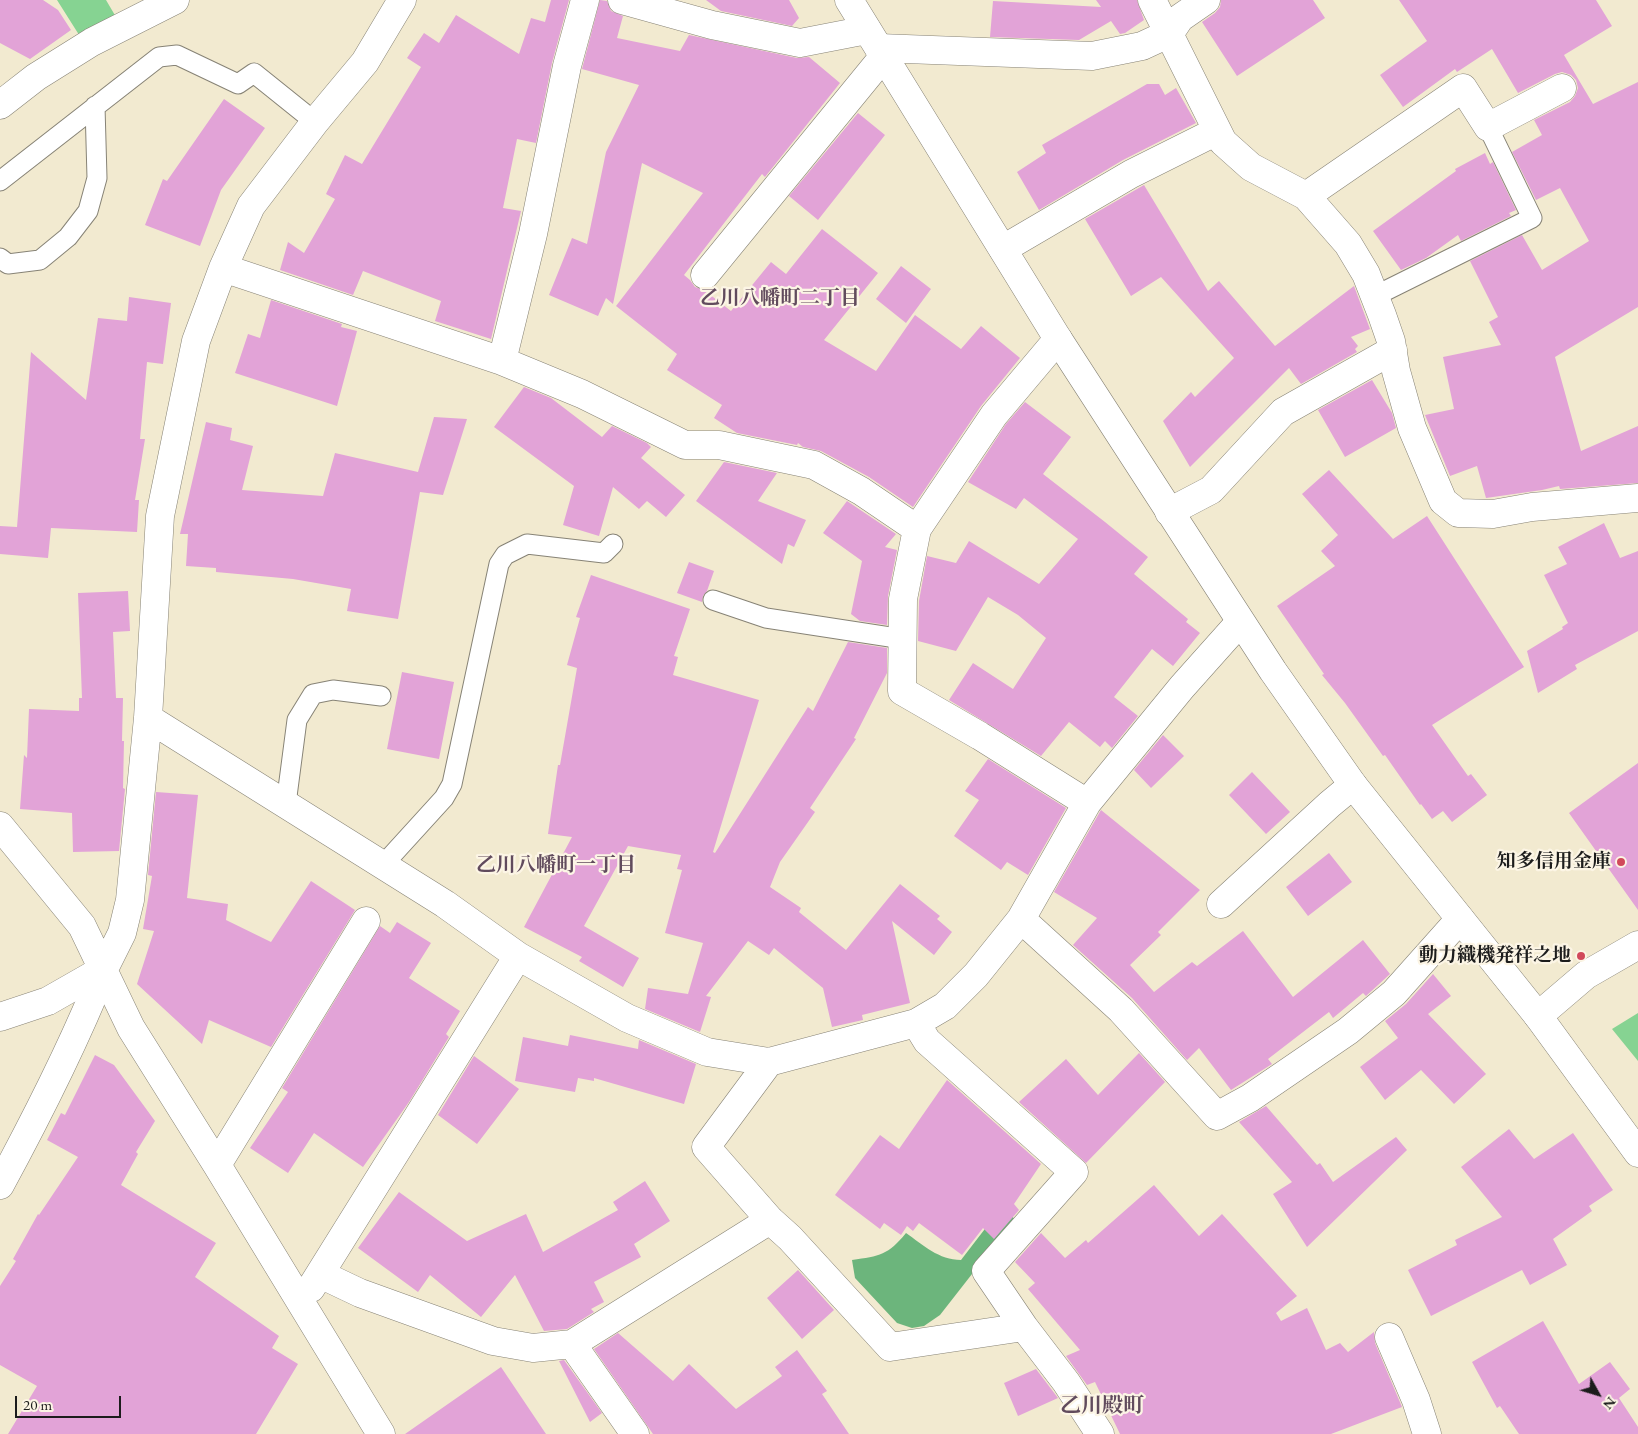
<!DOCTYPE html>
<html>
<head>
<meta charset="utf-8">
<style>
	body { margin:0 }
	#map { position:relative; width:1638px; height:1434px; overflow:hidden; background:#f2ead0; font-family:"EB Garamond",serif }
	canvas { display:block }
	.north { position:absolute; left:1573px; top:1369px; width:50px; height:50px; -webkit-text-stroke:4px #fcf5e5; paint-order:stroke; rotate:129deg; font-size:14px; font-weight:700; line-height:20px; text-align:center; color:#1c1c1c }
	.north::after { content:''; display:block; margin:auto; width:18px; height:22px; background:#1c1c1c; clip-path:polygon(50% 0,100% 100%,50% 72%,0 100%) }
	.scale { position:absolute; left:15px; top:1396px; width:106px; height:22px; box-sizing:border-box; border:2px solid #1c1c1c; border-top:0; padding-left:6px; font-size:15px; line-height:18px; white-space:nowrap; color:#1c1c1c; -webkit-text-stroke:4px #fcf5e5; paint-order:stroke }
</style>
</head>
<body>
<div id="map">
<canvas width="1638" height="1434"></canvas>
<div class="north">N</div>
<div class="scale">20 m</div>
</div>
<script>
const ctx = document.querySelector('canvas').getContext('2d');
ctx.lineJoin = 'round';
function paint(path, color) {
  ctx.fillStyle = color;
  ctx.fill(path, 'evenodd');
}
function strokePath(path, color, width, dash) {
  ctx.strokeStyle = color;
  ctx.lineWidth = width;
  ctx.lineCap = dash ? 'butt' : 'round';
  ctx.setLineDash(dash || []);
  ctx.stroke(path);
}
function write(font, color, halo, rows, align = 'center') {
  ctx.font = font + ' "EB Garamond","Noto Serif JP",serif';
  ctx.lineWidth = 4.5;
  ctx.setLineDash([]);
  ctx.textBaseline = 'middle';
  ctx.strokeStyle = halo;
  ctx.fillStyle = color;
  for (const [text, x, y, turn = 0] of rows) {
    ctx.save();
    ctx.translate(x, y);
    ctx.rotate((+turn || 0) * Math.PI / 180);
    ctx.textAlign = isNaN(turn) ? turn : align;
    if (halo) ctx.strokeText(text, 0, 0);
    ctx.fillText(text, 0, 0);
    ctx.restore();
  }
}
paint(new Path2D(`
	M57,0h49l10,17 -35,21z
	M1638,1013v48l-26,-32z`), '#86d392');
paint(new Path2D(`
	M1001,1208l14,11 -75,96 -16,11 -12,2 -15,-5 -42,-45 -3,-18c28,-4 36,-5 54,-27 17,12 33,27 55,27z`), '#6cb57c');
paint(new Path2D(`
	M0,0h43l15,10 13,20 -41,29 -30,-16z
	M551,0h18l-17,63 -16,80 -19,-4 -14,69 18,3 -30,128 -56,-18 6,-20 -78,-30 -10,24 -73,-25 8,-28 16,11 31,-54 -9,-5 19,-39 17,9 59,-97 -14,-9 17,-25 15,10 17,-28 63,39 12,-36 14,4z
	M600,0l7,1 4,10 12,5 -6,22 63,13 9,-16 108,23 12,-1 31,26 -75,94 -3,-3 -78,101 6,5 5,7 9,3 27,21 40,-49 15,12 36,-45 56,44 -54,67 52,31 39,-56 46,34 20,-23 39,32 -39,48 -68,101 -44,-30 -48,-26 -18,-4 -5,-4 -1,2 -60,-12 -23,-15 8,-13 -55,-35 10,-16 -61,-48 87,-113 -61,-30 -29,141 -7,-6 -8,18 -49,-21 23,-57 15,6 19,-92 33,-67 -57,-16z
	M706,0h83l10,18 -7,8 -71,-15z
	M1096,0h41l7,20 -19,13 -5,1 -9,-13 -32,19 -89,-3 3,-36 108,6z
	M1221,0h92l12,18 -88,58 -35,-54 13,-9 5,-6z
	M1399,0h197l16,26 -48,29 29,49 45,-22v225l-83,50 26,94 57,-25v57l-78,6 -1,-3 -17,4 -56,8 -9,-32 -27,10 -25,-61 29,-6 -11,-52 58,-12 -12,-23 9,-5 -28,-56 52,-26 20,35 47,-29 -29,-53 -24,12 -24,-48 30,-17 -8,-15 36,-18 5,-6 3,-8 -2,-8 -5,-5 -9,-3 -7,2 -37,19 -26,-44 -35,23 -2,-3 -52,38 -23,-32 47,-34z
	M1147,84h12l6,11 11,-7 20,35 -73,37 -84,50 -22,-38 29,-19 -4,-8z
	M224,99l41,29 -44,62 -21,56 -55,-21 18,-46 4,2z
	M858,113l27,22 -67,85 -29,-24z
	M1485,153l5,11 3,-2 23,48 -7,3 2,3 -50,25 -3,-6 -32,23 -25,12 -28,-39 83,-60 -1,-2z
	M1144,185l64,106 11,-10 56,65 79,-60 16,43 -19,8 7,9 -3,3 2,3 -56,32 -12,-16 -99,99 -27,-46 28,-29 4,5 39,-39 -73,-81 -30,19 -46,-77z
	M901,266l30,23 -25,34 -30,-24z
	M129,297l42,6 -8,61 -16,-2 -7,77h5l-10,61h4l-2,32 -86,-4 -3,30 -48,-4v-28l17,1 14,-175 55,48 12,-82 29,3z
	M271,300l71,24 -1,3 16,4 -20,75 -102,-33 13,-39 12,4z
	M1372,380l20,33 4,15 -51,29 -27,-47z
	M524,387l27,11 51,39 10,-11 35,17 4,4 -10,11 44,37 -19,22 -19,-16 -8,8 -26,-22 -14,49 -36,-11 11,-39 -80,-59z
	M1025,402l46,35 -28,37 62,48 43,35 -14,17 54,45 -2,3 14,11 -27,33 -21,-17 -38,48 24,19 -26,32 -7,-7 -5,6 -31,-25 -28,34 -92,-56 24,-37 40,26 33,-51 -28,-23 -30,-18 -32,54 -38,-10 1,-40 8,-45 29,7 13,-22 70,43 39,-45 -54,-41 -8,11 -48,-27 38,-58z
	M434,417l33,2 -24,76 -23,-3 -22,127 -51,-8 4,-22 -58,-10 -77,-7v-4l-30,-2 2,-32h-8l26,-112 26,6 -2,12 23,6 -11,44 81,6 12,-43 83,19z
	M724,462l53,11 -19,28 48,19 -12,27 -6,-3 -6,20 -86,-63z
	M1329,470l64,69 34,-23 97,151 -92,58 36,51 3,-2 16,21 -35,27 -9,-11 -11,8 -11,-15 -1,1 -35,-50 -2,1 -38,-53 -23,-28 2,-1 -47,-68 58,-40 -14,-15 17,-16 -36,-41z
	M847,501l49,33 -11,13 12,3 -9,46 -1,29 -27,-4 -9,-7 11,-53 -39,-28z
	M1604,523l16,35 18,-7v80l-63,34 2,4 -39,24 -11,-42 36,-22 -1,-2 6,-4 -24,-48 23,-11 -9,-17z
	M689,562l25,9 -7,20 -4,5 -1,6 -25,-9z
	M591,575l99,34 -16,47 4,1 -5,18 86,25 -46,152 2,1 93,-146 5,4 35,-69 39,6v25l-33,65 2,1 -46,69 5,4 -35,50 -10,25 31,21 -2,4 47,38 54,-66 40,32 -3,3 15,13 -18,23 -42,-34 18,82 -48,12 1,5 -31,7 -9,-39 -49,-40 -5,7 -21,-14 -42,55 5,1 -11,35 -55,-23 3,-21 40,6 15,-51 -38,-10 17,-63 -5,-1 4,-14 -53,-9 -44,80 55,32 -16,29 -44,-26 3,-4 -58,-30 48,-90 -24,-3 10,-69h2l17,-97 -10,-3 13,-47 -4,-1z
	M128,591l2,40 -17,1 3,66h7l-1,43h2l-1,47 2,1 -6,62 -46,1 -1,-39 -52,-4 4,-54 3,3 2,-49 50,2v-13h3l-4,-105z
	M402,672l52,10 -15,77 -52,-10z
	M1163,735l21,21 -33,32 -17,-18z
	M988,759l78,49 -38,67 -21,-13 -6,8 -47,-34 25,-36 -14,-9z
	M1638,763v147l-69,-97z
	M1252,772l38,40 -24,22 -37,-39z
	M156,792l42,3 -11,103 41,6 -2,16 45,22 40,-61 44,29 -84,137 -62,-27 -7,24 -65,-60 17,-53 -11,-2 9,-53 -4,-1z
	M1101,810l99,80 -42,42 3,3 -31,30 24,27 38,-30 5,4 46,-35 50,66 70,-57 27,34 -24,22 -3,-3 -30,25 -4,-6 -61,47 4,5 -41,26 -32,-42 -12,12 -55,-62 -59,-53 24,-27 -43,-26z
	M1329,853l23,29 -44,34 -22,-29z
	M397,922l34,21 -22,35 51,33 -14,23 3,3 -40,65 -46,65 -49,-34 -26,40 -38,-25 38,-56 -6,-4 98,-162 10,7z
	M1433,974l18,22 -23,18 58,60 -32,30 -33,-34 -36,30 -25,-33 38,-29 -13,-17 21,-17z
	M570,1035l68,14 1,-9 57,24 -12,40 -90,-26v3l-16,-3 -3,14 -60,-11 8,-44 45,9z
	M1139,1053l26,29 -79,81 -67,-61 47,-43 32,36z
	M95,1055l19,10 41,56 -19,31 2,2 -17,31 95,58 -21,34 84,59 -7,12 26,16 -42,70h-248l29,-48 -37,-21v-79l16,-25 -3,-2 25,-45 1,1 39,-58 -31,-17 14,-27 4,2z
	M474,1056l45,33 -42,55 -39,-29z
	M947,1080l94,84 -27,40 5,6 -25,29 -11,-11 -21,27 -43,-32 -6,8 -6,-5 -6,9 -17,-12 -4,6 -45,-34 45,-60 19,14z
	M1266,1106l51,59 3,-2 13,19 63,-45 11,13 -100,97 -34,-53 19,-12 -53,-60z
	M1509,1129l25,30 39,-26 40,57 -24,16 3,5 -39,28 14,26 -37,20 -8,-15 -91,46 -23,-46 49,-25 -2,-5 47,-23 -41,-50z
	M645,1181l25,40 -36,23 7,13 -47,25 10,20 -13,7 3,3 -27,17 -23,2 -29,-56 -34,42 -51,-42 -12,17 -60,-44 41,-56 68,49 59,-27 17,38 75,-42 -5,-8z
	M1154,1185l45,51 23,-22 75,82 -21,17 5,8 26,-13 19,42 14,-7 8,9 26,-20 1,11 27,64 -71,27h-211l-25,-52 -8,3 -21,-29 14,-6 -52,-61 7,-6 -20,-21 26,-29 24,25 21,-18 2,3z
	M798,1270l36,40 -32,29 -35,-41z
	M1543,1321l36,63 31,-22 20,27 -11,9 19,29v7h-119l-19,-28 -3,2 -25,-46z
	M618,1333l55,48 16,-17 47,45 46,-33 -7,-9 22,-17 30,41 -5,3 27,40h-196l-59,-85z
	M564,1360l38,53 -12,9 -31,-61z
	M501,1367l45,67h-141z
	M1036,1369l22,29 -40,18 -14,-33z`), '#e2a3d7');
const service = new Path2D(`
	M0,181l159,-124 18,-2 61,29 16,-11 61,49
	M0,258l8,6 32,-4 28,-23 20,-26 9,-33 -2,-72
	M1375,296l157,-78 -44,-91
	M713,600l53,18 137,21
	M286,804l11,-84 16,-26 20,-4 48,6
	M383,865l61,-67 8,-14 47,-220 6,-9 22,-11 77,9 9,-9`);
const minor = new Path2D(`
	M622,0l90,25 88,18 67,-13
	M1152,0l71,142 28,25 55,29 42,48 18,30 16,41 9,26 5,30 16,57 31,73 15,12 35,1 39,-7 106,-9
	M879,48l213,8 50,-10 28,-13 10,-15 26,-18
	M0,105l36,-28 56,-35 83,-42
	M1306,196l157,-108 25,39 74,-39
	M1003,249l128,-75 86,-43
	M223,268l279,93 80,33 103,51h34l95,20 47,26 56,38
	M705,275l179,-219
	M1058,339l-64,76 -77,114 -14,70 -1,92 78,45 107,67
	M502,361l31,-127 34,-168 18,-66
	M1169,512l42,-22 72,-78 110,-62
	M148,718l297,186 73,52 109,62 80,34 62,10 147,-39 29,-17 31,-31 45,-56 66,-116 95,-116 58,-65
	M0,826l82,100 49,102 86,137 164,269
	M1221,904l109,-100 23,-19
	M1021,919l100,91 96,106 33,-18 98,-67 46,-38 66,-74
	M1538,1016l48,-41 52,-30
	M0,1017l48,-16 56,-32 18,-36 8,-33 18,-182 12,-202 36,-175 27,-73 28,-62 64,-84 50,-60 37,-62
	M916,1023l11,18 147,131 -88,99 38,56
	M769,1062l-63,85 64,73 20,18 100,109 134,-20 42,55 34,52
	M217,1165l149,-244
	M320,1274l40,19 133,48 40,7 39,-4 198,-124
	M311,1288l207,-332
	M1389,1337l27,63 11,34
	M572,1344l63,90`);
const tertiary = new Path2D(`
	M849,0l209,339 215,332 80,114 185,231 100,137
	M0,1185c38,-70 74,-141 104,-216`);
strokePath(service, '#878376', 21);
strokePath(minor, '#878376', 29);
strokePath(tertiary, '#878376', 29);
strokePath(service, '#fff', 19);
strokePath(minor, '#fff', 28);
strokePath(tertiary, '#fff', 28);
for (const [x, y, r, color] of [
	[1621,862,5,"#d1495b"],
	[1581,956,5,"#d1495b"]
]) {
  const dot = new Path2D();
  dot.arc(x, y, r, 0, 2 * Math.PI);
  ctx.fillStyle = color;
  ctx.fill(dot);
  strokePath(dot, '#fcf5e5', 2);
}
write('bold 19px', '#1c1c1c', '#fcf5e5', [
	["知多信用金庫",1611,862],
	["動力織機発祥之地",1571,956]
], 'right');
write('bold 20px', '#614b5d', '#fcf5e5', [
	["乙川八幡町二丁目",780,299],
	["乙川八幡町一丁目",556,866]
]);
write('bold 21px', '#614b5d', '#fcf5e5', [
	["乙川殿町",1102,1406]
]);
</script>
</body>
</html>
